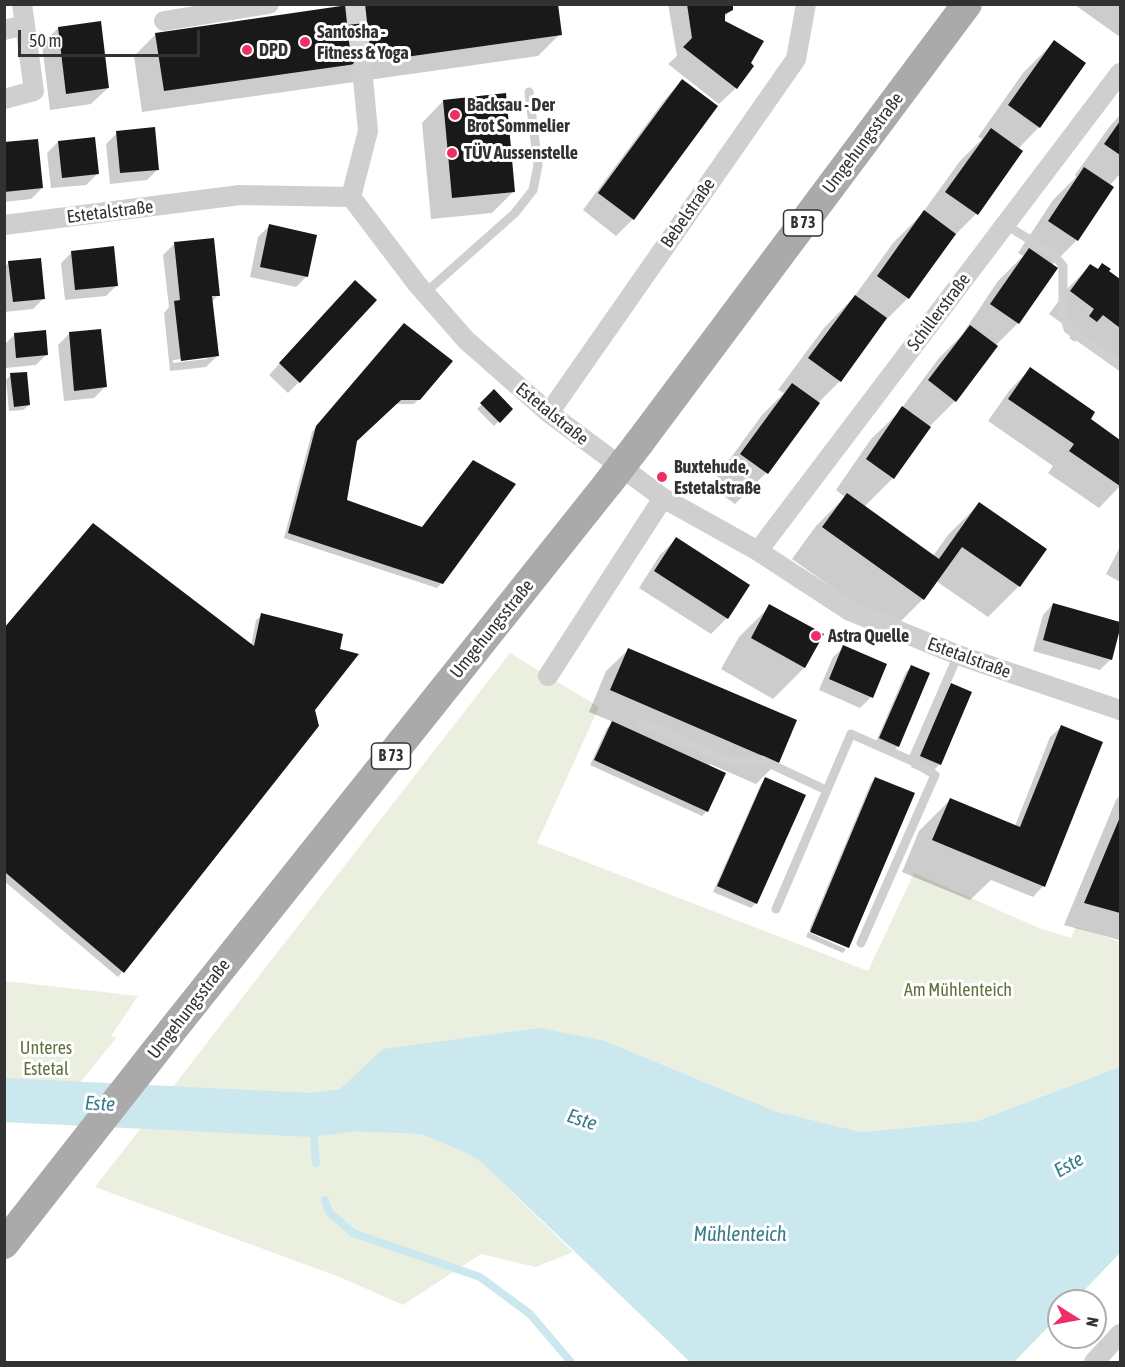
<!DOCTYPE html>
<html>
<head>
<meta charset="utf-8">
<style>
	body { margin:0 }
	#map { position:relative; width:1125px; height:1367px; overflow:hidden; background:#fff; font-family:"Asap Condensed",sans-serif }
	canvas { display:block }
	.frame { position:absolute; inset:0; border:6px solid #323232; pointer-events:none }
	.north { position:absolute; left:1047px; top:1289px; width:60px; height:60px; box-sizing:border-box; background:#fff; border:2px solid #adadad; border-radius:50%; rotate:101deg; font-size:16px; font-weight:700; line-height:24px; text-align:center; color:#323232 }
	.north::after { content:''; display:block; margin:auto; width:21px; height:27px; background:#ed2f65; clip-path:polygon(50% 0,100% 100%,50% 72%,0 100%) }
	.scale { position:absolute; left:18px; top:30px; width:182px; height:27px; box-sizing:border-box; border:3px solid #323232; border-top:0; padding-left:8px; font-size:18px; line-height:21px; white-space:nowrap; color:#323232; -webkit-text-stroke:4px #fff; paint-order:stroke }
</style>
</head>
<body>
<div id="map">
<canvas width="1125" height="1367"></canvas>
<div class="frame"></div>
<div class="north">N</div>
<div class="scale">50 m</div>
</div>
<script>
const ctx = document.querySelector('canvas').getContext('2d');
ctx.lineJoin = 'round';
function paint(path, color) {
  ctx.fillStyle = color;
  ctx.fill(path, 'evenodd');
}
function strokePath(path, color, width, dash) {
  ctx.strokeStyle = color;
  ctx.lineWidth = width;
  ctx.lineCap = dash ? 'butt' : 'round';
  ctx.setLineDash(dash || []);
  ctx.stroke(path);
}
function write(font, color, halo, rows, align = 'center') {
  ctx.font = font + ' "Asap Condensed",sans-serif';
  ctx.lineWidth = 6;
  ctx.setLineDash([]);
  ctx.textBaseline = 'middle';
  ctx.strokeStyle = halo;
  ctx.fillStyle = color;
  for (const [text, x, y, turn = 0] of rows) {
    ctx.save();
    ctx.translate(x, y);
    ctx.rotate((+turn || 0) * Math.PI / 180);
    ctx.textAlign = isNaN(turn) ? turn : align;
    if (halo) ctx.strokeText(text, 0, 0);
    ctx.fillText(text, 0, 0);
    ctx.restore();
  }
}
paint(new Path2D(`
	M510,653l89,54 -62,136 331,128 46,-98 125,55 32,10 5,-11 44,15v125l-143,54 -116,11 -86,-21 -170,-70 -291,89 106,4 46,19 15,9 92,90 -37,15 -55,-13 -78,51 -61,-27 -247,-91z
	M5,981l133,15 -27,40 5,2 -45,56 -23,24 -43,-1z`), '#ebefe0');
paint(new Path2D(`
	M540,1028l65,13 170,70 86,21 116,-11 143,-54v186l-46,48h-15v15l-45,46h-324l-209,-200 -15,-9 -46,-19 -106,-4 -2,-15 71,-66z`), '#cce8ef');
paint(new Path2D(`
	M668,4h63l1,6 -9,8 13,70 -17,16 -51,-40 9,-8z
	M1076,4h44v33l-45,-32z
	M58,28l50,60 -17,16 -41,6 -8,-65z
	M560,34l-22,22 -396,56 -8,-56 21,-21z
	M1054,42l-15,85 -21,22 3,2 -45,63 -28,28 -40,56 -30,30 -38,53 -21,21 -53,71 -31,31 -25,-18 52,-71 22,-22 -6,-3 46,-62 30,-31 39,-54 28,-28 39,-54 22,-22 -4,-2 45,-64z
	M682,81l34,25 -83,113 -17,17 -33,-26 83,-112z
	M443,101l71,90 -22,22 -61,6 -9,-96z
	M1120,115v59l-11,12 3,2 -35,52 -25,25 4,3 -38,55 -23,23 -40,55 -28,28 -34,49 -29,29 69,49 15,-21 31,-31 65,46 -25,36 -31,31 -52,-36 -13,18 -31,31 -100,-71 24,-33 29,-29 -9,-7 35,-51 27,-26 41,-55 22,-22 37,-55 25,-25 -5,-3 35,-53 23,-23 -1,-2 35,-49z
	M117,133l41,36 -11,11 -37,4 -4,-40z
	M58,142l39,32 -11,11 -35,3 -4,-35z
	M4,144l38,44 -11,11 -27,3z
	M269,226l38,50 -11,11 -46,-10 8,-40z
	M174,244l44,51 -6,7 5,54 -11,11 -36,4 -6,-58 5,-6 -6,-52zM207,356v3l-34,4v-3z
	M72,252l45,33 -11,11 -41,4 -4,-37z
	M9,263l35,35 -11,11 -29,3v-45z
	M1090,266l7,4 10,1 13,10v84l-39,-29 -6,6 -6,-4 5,-6 -25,-18 20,-27z
	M345,293l-46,89 -11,11 -19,-18z
	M399,330l20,69 -5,5h-20l-39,37 -10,60 97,82 -5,5 -153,-50 28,-106z
	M69,334l36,53 -11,11 -30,3 -6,-56z
	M14,335l33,19 -11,11 -30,3 -2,-23z
	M1030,369l59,51 31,22v44l-21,22 -51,-35 5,-7 -65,-45 21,-30z
	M11,375l18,30 -6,5 -14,1 -3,-31z
	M494,392l17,17 -17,17 -17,-17z
	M676,539l51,79 -16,16 -72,-46 21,-33z
	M1120,547v35l-14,-8z
	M1053,604l67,19 -9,36 -11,11 -67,-19 10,-36z
	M770,606l52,29 -18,33 -31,31 -52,-30 18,-32z
	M262,615l51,95 4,16 -199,251 -114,-96v-252l247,17 5,-26z
	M844,647l27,50 -11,11 -41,-18 14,-33z
	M628,650l150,112 -22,22 -46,-20 -3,47 -5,5 -112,-51 17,-37 6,-6 -24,-10 17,-41z
	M911,667l-13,79 -5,5 -18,-7 31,-72z
	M952,685l-12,79 -11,11 -18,-8 30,-71z
	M1061,727l-18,159 -10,11 -42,-17 -21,20 -68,-28 17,-41 31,-31 65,26 35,-89z
	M876,778l37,16 -65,154 -39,-18 62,-147z
	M766,779l-10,124 -5,5 -38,-16 48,-108z
	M1120,795v143l-1,2 -55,-15 52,-125z
	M808,932l38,17 -3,4 -37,-16z`), '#0003');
strokePath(new Path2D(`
	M312,1115l4,48
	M325,1200l4,12 24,21 127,44 50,37 41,48`), '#cce8ef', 8);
strokePath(new Path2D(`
	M4,1100l308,15 58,-8`), '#cce8ef', 44);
paint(new Path2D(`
	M355,4h203l4,31 -398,56 -9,-58z
	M687,4h46v6l-8,4v7l39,20 -13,22 3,3 -17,23 -54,-42 9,-9z
	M101,21l8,67 -43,6 -8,-67z
	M1054,40l32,23 -46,65 -32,-23z
	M682,79l36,27 -84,114 -36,-27z
	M506,93l9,99 -63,6 -9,-98z
	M1120,121v34l-16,-11z
	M155,127l4,43 -39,3 -4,-42z
	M991,128l32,23 -45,64 -33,-23z
	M95,137l4,37 -37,4 -4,-37z
	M38,139l5,49 -39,4v-50z
	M1084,167l30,20 -36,54 -30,-20z
	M924,210l32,24 -47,65 -32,-23z
	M269,224l48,11 -9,42 -48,-10z
	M214,238l6,58h-8l7,60 -38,5 -7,-60 6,-1 -6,-58z
	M114,246l4,40 -43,4 -4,-39z
	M1029,248l29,20 -39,56 -29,-20z
	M41,258l4,41 -32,3 -5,-41z
	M1102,263l9,6 -2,2 11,8v49l-17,-13 -6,7 -8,-6 5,-7 -24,-18 20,-27 8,5z
	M355,280l22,20 -77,83 -21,-20z
	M855,295l32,23 -46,64 -33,-24z
	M404,323l49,38 -33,39h-19l-44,41 -10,59 75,27 51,-67 43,24 -73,100 -155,-51 28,-107z
	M970,325l28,21 -42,56 -28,-22z
	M101,329l6,58 -33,4 -5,-59z
	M46,330l2,25 -32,3 -2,-25z
	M1030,367l65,45 -4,7 29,21v46l-51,-35 5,-7 -66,-45z
	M27,372l3,33 -16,2 -4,-34z
	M792,383l28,20 -52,71 -28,-20z
	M494,389l19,20 -13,14 -20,-20z
	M902,406l29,21 -37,52 -28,-20z
	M847,493l92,66 40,-57 68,47 -27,38 -58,-40 -38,53 -102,-73z
	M93,523l161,123 7,-33 82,21 -3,15 19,5 -44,56 4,16 -195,247 -118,-100 -2,2v-247z
	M676,537l74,48 -22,34 -74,-48z
	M1053,603l67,19v7l-8,31 -69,-20z
	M769,604l55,30 -19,34 -54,-30z
	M843,645l44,19 -14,34 -44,-19z
	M628,648l169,72 -18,43 -169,-73z
	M911,665l19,8 -31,74 -20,-9z
	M951,683l21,9 -31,73 -21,-9z
	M612,721l114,52 -18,39 -114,-52z
	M1061,725l42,17 -58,145 -113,-47 18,-42 70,29z
	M765,777l41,18 -49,109 -40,-18z
	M875,777l40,16 -66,155 -39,-16z
	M1120,817v96l-36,-10z`), '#191919');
strokePath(new Path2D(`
	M355,4l7,64`), '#d6d6d6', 20, [20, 10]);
strokePath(new Path2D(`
	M1006,225l48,30 9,11v47l5,16 52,37
	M425,293l90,-80 18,-23 5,-25 -9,-73
	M641,722l87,39 34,-1 64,30
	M776,909l75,-175 61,27 46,-106
	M861,943l74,-168 -23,-14`), '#cfcfcf', 9);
strokePath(new Path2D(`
	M164,21l105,-17
	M4,30l21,-5
	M4,99l30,-8 -12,-87
	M351,197l66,87 49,56 83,73 114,85 95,53 92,60 108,44 162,55
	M351,197l17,-66 -6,-63
	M4,225l236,-30 111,2
	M549,413l247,-354 10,-55
	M758,551l362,-478
	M548,676l115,-178
	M1094,1362l26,-28`), '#cfcfcf', 20);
strokePath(new Path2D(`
	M639,443l328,-439
	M4,1244l169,-215 436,-547`), '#aaa', 30);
strokePath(new Path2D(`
	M609,482l30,-39`), '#aaa', 30);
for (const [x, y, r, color] of [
	[305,42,6,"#ed2f65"],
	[247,50,6,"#ed2f65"],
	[455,115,6,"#ed2f65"],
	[452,153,6,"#ed2f65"],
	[662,477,6,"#ed2f65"],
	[816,636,6,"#ed2f65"]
]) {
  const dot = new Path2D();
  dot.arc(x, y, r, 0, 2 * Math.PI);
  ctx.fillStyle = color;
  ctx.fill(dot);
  strokePath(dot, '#fff', 2);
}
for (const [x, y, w] of [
	[803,223,39],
	[391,756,39]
]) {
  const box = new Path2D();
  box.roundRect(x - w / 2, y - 13, w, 26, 4.5);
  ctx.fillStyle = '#fff';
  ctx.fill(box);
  strokePath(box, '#323232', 1.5);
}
write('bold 16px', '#323232', null, [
	["B 73",803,223],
	["B 73",391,756]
]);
write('bold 18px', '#323232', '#fff', [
	["Santosha -",317,32],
	["Fitness & Yoga",317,53],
	["DPD",259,50],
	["Backsau - Der",467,105],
	["Brot Sommelier",467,126],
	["TÜV Aussenstelle",464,153],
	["Buxtehude,",674,467],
	["Estetalstraße",674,488],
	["Astra Quelle",828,636]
], 'left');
write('18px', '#323232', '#fff', [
	["Umgehungsstraße",863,143,-53],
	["Estetalstraße",110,212,-7],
	["Bebelstraße",688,213,-55],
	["Schillerstraße",939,312,-53],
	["Estetalstraße",552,414,39],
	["Umgehungsstraße",492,629,-51],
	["Estetalstraße",969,658,20],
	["Umgehungsstraße",189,1009,-52]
]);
write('18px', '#60713c', '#fff', [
	["Am Mühlenteich",958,990],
	["Unteres",46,1048],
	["Estetal",46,1069]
]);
write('italic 20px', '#367c8b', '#fff', [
	["Este",100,1104,3],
	["Este",582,1120,18],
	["Este",1069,1165,-30],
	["Mühlenteich",740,1235]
]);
</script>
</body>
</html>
